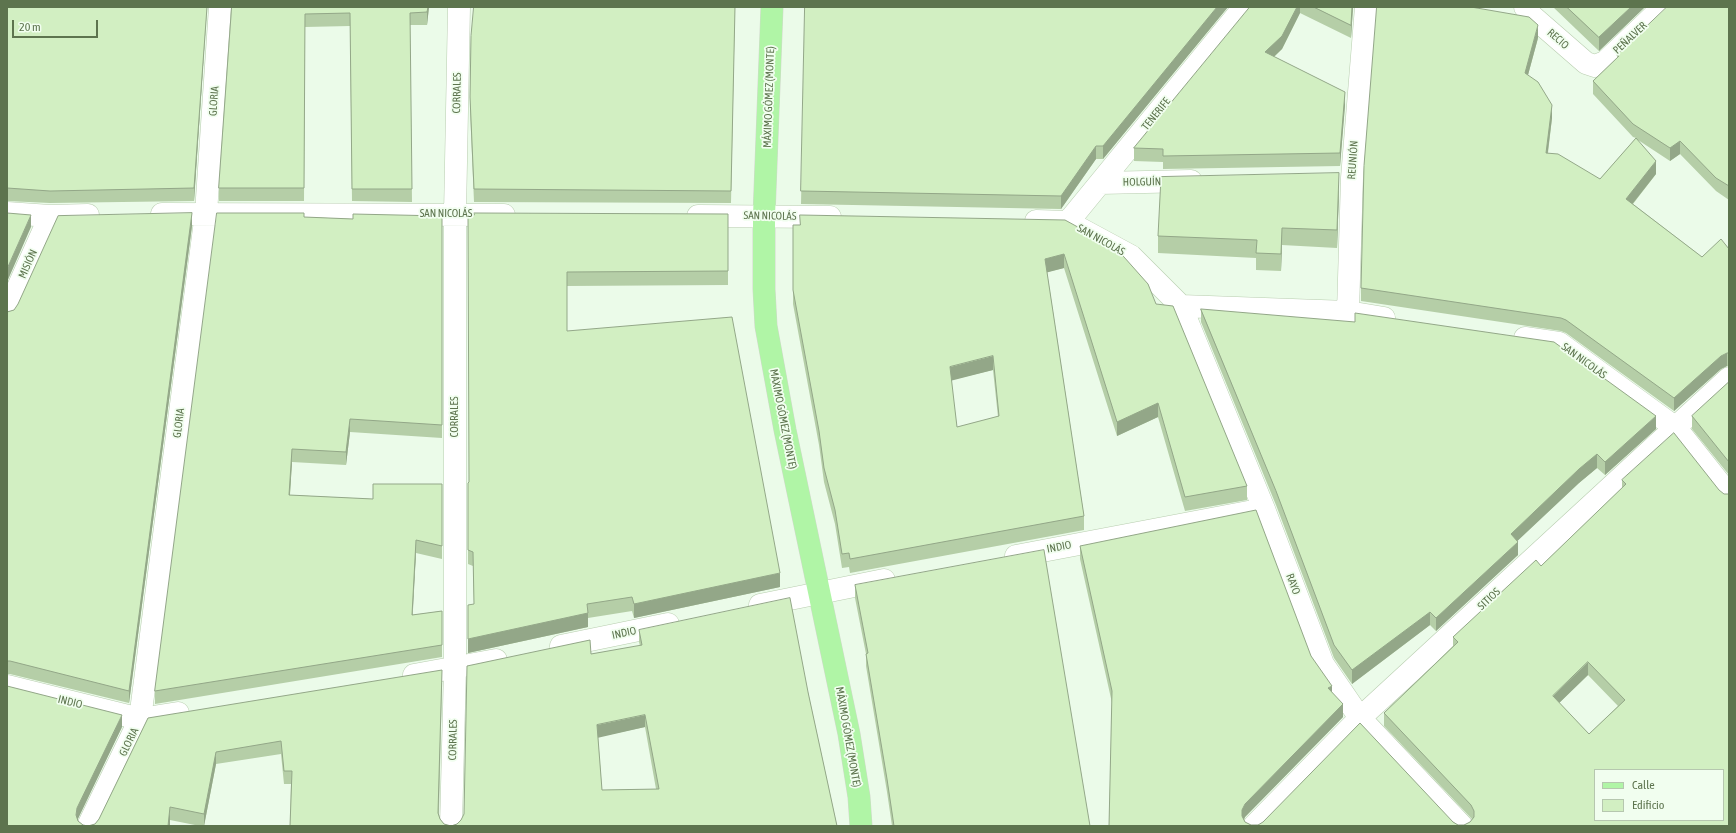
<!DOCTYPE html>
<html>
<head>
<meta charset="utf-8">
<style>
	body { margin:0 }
	#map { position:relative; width:1736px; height:833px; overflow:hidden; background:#ebfbe9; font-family:"Asap Condensed",sans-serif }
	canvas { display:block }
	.frame { position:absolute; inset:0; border:8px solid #5d744e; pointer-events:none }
	.legend { position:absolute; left:1594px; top:769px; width:130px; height:52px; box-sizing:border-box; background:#f1feef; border:1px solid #b6c7af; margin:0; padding:5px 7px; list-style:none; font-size:12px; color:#5d744e }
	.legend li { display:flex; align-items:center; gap:8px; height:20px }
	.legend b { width:20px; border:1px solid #b6c7af }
	.scale { position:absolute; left:12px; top:20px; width:86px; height:18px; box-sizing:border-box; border:2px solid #5d744e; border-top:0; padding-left:5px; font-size:12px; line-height:14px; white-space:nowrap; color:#5d744e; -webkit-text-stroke:3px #f1feef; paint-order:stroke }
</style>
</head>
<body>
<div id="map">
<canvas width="1736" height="833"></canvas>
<div class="frame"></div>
<ul class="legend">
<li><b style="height:5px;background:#b0f5a6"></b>Calle</li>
<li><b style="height:11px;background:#d2efc2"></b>Edificio</li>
</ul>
<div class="scale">20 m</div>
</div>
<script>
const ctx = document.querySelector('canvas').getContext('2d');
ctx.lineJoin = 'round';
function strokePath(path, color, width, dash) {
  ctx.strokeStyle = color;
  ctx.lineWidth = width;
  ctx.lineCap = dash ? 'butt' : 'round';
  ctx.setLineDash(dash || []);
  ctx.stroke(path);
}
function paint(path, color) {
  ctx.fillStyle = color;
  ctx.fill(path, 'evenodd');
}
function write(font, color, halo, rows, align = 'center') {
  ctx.font = font + ' "Asap Condensed",sans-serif';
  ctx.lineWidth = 3.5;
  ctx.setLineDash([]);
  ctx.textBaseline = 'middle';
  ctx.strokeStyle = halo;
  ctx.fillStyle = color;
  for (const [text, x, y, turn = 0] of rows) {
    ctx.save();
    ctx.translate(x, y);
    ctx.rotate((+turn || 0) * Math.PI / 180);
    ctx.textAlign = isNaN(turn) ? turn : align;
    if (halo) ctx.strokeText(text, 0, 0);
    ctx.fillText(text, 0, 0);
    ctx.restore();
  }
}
const street = new Path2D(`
	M1525,7l7,9 54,47 9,3 10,-4 58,-55
	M1100,183l91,-2
	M7,213l43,3 38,-1
	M162,214l342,1
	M698,216l132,1
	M1036,221l32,1 63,34 50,50 167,6 36,6
	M1068,222l176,-215
	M1181,306l83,203 59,155 37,54 102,108
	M7,312l43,-96
	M1348,312l4,-134 14,-171
	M1525,338l34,5 117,85 53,67
	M1016,556l248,-47
	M760,605l124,-25
	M561,646l107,-22
	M414,675l82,-15
	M7,686l133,33 38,-6
	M88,826l52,-107 66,-506 14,-206
	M451,826l4,-158v-454l4,-207
	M1254,826l106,-108 369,-340`);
const primary = new Path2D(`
	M772,7l-8,209v73l2,37 19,104 64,304 10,63 2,29`);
strokePath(street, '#b8cdaf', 23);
strokePath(primary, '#d2d8cd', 23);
strokePath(street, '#fff', 22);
strokePath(primary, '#b0f5a6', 22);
paint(new Path2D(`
	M7,7h200l-13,194 -144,2 -43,-2z
	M232,7h197l-2,18h-17l2,177 -60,-1 -2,-175 -45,1 -1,174h-85v-13z
	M735,7l-4,196 -257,-1 -4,-93 1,-73z
	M805,7h423l-125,152h-7l-35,50 -260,-5z
	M1250,7h103l-2,31 -51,-25 -18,36 -8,8 71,48 -5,61 -177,3v-7l-29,-1v-13z
	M1553,7h92l-46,44z
	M1729,7v193l-13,-9 -36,-37 -10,7 -32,-21 18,34 -23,30 69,53 27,-8v117h-2l-6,3 -47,42 -108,-78 -5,-2 -200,-30v-13l177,-250 -10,37 24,43 -4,35 52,26 36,-41 -3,-1 -40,-43v-13l24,-23v-3z
	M1339,191l-2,57 -55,-3 -1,26 -25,-1v-12l-98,-5v-17z
	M728,214v71l-161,1v45l213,256 -146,31 -2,-7 -44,7v9l-120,26 6,-49 -1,-38 -5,-2v-81l1,-1 5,-267z
	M442,216v222l-92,-6 -4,33 -54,-3 -2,33 83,4 69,-15v75l-26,-6 -4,62 30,-4v46l-287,47v-13l149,-474 49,2z
	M1065,220l91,84 91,182v14l-62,11 -27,-94 -41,19 -53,-168 -17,4 37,244v14l-234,43 -1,-6 -7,1 -7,-44 -11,-42 -5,-37 -26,-141v-79zM993,370l5,47 -41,10 -6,-47z
	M192,226l-63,477 -119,-29h-3v-362l7,-2z
	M1201,309l455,120 -51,46 -8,-7 -18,15 -62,58 1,14 -82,76 -6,-6 -78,59 -18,-26 -58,-153 -75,-183z
	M1729,382v93l-37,-46v-13z
	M1674,433l55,393h-620l3,-123 -32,-144v-13l231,110 21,36 11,25 -98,100 -1,3 1,2 6,3 202,-3 5,3h6l6,-3 2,-3 -1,-1 -87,-92v-13l69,-67v-9l88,-71 81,-78v-8zM1588,675l30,31 -29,28 -30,-31z
	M855,585l235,241h-198l-5,-34 -21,-126v-12l-11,-56z
	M639,630l169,62 29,134h-547l1,-42h-7l-3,-30 -65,10 -12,62h-4l-30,-6v6h-163l115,-99 -45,92 1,2 5,4 5,1 7,-2 4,-5 49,-101 294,-35 -3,131 1,5 4,5 7,2 6,-2 4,-4 130,-166 49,-8 -1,-4zM645,727l11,62 -54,1 -4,-53z`), '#b5cea7');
paint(new Path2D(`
	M207,7l-13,194v-13z
	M428,7h1l-2,18v-13z
	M1217,7h11l-125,152v-13z
	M1297,7h3v6l-18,36 -17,16v-13z
	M1352,7h1l-2,31v-13z
	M1631,7h14l-46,44v-14z
	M1538,25v13l-13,48v-13z
	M1345,92v13l-5,61v-13z
	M1552,105v13l-6,48v-13z
	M1680,141v13l-10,7v-13z
	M1096,146v13l-35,50v-13z
	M1656,161v13l-30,38v-13z
	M1339,173v18l-2,57v-18z
	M192,213v13l-63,477v-12z
	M31,215v12l-24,55v-13z
	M1282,228v17l-1,26v-17z
	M1064,254v14l-19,5v-14z
	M1727,353v13l-6,3 -47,42v-13l47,-42z
	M993,356v14l-43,11v-14z
	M1158,403v14l-41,19v-14z
	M1656,416v13l-51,46v-13z
	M350,419v13l-4,33v-13z
	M292,449v13l-3,46v-13z
	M1597,454v14l-18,15 -68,64v-13l68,-65z
	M416,540v13l-4,75v-13z
	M1518,542v13l-82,76v-13z
	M780,573v14l-146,31v-14z
	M1430,612v13l-78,59v-14z
	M588,613v14l-120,26v-14z
	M1588,662v13l-35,34v-13z
	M1332,686v13l-4,-11z
	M1343,704v13l-98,100 -3,6v-13l3,-6z
	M122,715v12l-45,94 -1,-6 1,-7z
	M645,715v12l-48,11v-13z
	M216,752v12l-12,62v-12z
	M170,807v19h-2z`), '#93a788');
const building = new Path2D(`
	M7,7h200l-13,181 -144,3 -43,-3z
	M232,7h196l-1,5 -17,1 2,176h-60l-2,-176 -45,1 -1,174h-85z
	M474,7h261l-4,184 -257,-2 -4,-92 1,-61z
	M805,7h412l-114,139h-7l-35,50 -260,-5z
	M1250,7h47l-15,29 -17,16 80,40 -5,61 -177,3v-7l-29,-1z
	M1314,7h38l-1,18z
	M1377,7h94l58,10 9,8 -13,48 13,9 14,23 -6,48 12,1 42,25 36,-41 20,23 -30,38 76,58 19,-18 8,10v104h-2l-6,3 -47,42 -108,-78 -5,-2 -200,-30 3,-122z
	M1567,7h64l-32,30z
	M1667,7h62v179l-13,-8 -36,-37 -10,7 -37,-24 -40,-43 26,-25 -2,-1z
	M1339,173l-2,57 -55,-2 -1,26 -25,-1 1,-13 -99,-4 3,-59z
	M7,213l24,2 -24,54z
	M192,213l-63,478 -119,-30h-3v-349l7,-2 4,-6 40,-88z
	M217,213h87v4l49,2v-5l89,2v209l-92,-6 -4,33 -54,-3 -3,46 84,4v-15h69v62l-26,-6 -4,75 30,-4v34l-287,46z
	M474,213l254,1v57l-161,1v59l165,-14 48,256 -146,31 -2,-7 -45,7 1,9 -120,26v-34l6,-1 -1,-52 -5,-2v-67l1,-1 -1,-267h6z
	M800,215l265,5 51,28 32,36 8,20 17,2 74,180 -62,11 -27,-94 -41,19 -53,-168 -19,5 39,257 -234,43 -1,-6 -7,1 -7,-44 -11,-42 -5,-37 -26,-141v-65h7zM993,356l6,60 -42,11 -7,-60z
	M1201,309l154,13v-9l199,29 102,74 -51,46 -8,-8 -18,15 -68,65 7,8 -82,76 -6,-6 -78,58 -18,-25 -58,-154z
	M1729,382v80l-37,-46z
	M1674,433l45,57 5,4h5v332h-620l3,-135 -32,-145 176,-36 55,146 21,30 -4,2 15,16 -98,100 -3,6v6l3,6 6,3h7l5,-3 97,-99 93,99 5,3h6l6,-3 4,-5v-6l-3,-6 -87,-92 74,-71 -5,-5 83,-77 5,6 85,-82 -4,-4zM1588,662l37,38 -36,34 -36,-38zM1595,770h128v50h-128z
	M1044,550l46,276h-196l-7,-47 -21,-125 2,-1 -13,-68z
	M790,598l18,94 29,134h-547l2,-55h-8l-3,-30 -65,11 -12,62 -34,-7 -2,19h-161v-140l115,29 -45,93 -1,7 2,6 5,4 5,1 7,-2 4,-5 49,-101 294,-48 -4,143 2,6 4,5 7,2 6,-2 4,-4 3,-6 3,-148 123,-26 1,14 51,-9 -3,-15zM645,715l14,74 -57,1 -5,-65z`);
paint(building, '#d2efc2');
strokePath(building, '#93a788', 1);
write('11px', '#5d744e', '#f1feef', [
	["PEÑALVER",1630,38,-43],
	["RECIO",1558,39,41],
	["CORRALES",457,93,-89],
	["MÁXIMO GÓMEZ (MONTE)",769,97,-88],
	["GLORIA",214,101,-86],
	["TENERIFE",1156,114,-51],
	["REUNIÓN",1353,160,-86],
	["HOLGUÍN",1142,182,-1],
	["SAN NICOLÁS",446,214],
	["SAN NICOLÁS",770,216,1],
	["SAN NICOLÁS",1101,240,29],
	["MISIÓN",28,264,-66],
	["SAN NICOLÁS",1584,361,36],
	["CORRALES",455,417,-90],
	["MÁXIMO GÓMEZ (MONTE)",783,419,79],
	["GLORIA",179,423,-83],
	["INDIO",1059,547,-11],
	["RAYO",1293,584,69],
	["SITIOS",1489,599,-43],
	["INDIO",624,633,-12],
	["INDIO",70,702,14],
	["MÁXIMO GÓMEZ (MONTE)",848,737,80],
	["CORRALES",453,740,-89],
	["GLORIA",129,742,-64]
]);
</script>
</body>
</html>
